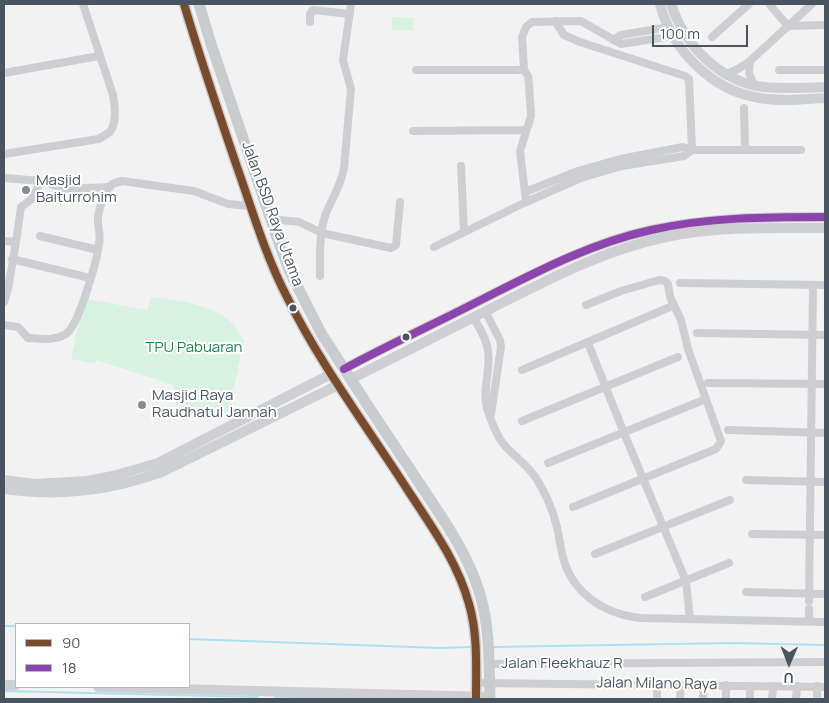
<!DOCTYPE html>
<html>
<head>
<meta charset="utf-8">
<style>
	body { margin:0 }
	#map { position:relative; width:829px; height:703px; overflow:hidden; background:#f3f2f2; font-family:Manrope,sans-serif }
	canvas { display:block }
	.frame { position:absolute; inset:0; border:5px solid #485560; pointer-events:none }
	.legend { position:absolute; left:15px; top:623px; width:175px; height:65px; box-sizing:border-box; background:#fff; border:1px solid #b6bbbf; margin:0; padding:6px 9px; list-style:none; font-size:15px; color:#485560 }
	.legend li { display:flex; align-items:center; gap:10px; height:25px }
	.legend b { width:25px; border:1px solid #b6bbbf }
	.north { position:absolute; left:764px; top:638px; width:50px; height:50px; -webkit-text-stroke:4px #fff; paint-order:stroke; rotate:181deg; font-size:14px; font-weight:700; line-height:20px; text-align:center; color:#485560 }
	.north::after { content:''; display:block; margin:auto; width:18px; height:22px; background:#485560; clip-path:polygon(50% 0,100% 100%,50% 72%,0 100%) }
	.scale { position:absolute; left:652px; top:25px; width:96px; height:22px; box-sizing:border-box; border:2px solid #485560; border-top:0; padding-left:6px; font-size:15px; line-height:18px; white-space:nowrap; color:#485560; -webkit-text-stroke:4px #fff; paint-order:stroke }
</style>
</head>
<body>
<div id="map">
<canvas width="829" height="703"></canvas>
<div class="frame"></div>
<ul class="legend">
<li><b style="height:6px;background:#7a4b2a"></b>90</li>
<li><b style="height:6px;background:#8e44ad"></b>18</li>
</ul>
<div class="north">U</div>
<div class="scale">100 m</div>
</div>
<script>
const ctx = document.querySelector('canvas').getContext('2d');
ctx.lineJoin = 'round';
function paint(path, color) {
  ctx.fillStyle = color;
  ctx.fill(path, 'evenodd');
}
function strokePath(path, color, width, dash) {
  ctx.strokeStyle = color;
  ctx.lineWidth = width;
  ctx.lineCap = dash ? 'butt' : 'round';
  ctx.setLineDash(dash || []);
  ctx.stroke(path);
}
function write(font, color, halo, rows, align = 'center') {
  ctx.font = font + ' Manrope,sans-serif';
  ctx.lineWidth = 4;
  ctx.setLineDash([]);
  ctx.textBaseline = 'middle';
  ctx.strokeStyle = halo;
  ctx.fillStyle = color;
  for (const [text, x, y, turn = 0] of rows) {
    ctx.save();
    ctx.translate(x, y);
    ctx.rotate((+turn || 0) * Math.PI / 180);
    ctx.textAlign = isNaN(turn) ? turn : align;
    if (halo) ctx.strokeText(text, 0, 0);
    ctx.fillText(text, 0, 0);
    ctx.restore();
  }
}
paint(new Path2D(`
	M392,17l22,1 -1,13 -21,-1z
	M151,297c24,3 61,7 79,24 6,5 10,14 14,20l-10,46 -9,32 -49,-14 -3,-20 -76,-25 -2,4 -24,-5 9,-42 7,-18 60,11z`), '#d7f2e1');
strokePath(new Path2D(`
	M4,626h12
	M189,639l251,9 30,-1
	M493,647l239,-4 93,2
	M4,691l254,6
	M275,697l77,2`), '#aae2f1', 2);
strokePath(new Path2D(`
	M769,4l19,22 37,-1
	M555,21l9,14 16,7 105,34 4,3 3,71
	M310,22v-8l3,-4 37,4
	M712,37l37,-33
	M613,40l8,-5 48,-8
	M750,61l-1,12 5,12
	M416,70h108
	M779,70h46
	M4,73l95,-17
	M727,74l11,-5 12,-8 62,-57
	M744,108l1,42
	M413,131l113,-1
	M4,154l95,-15c3,-2 8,-5 11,-7 7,-9 5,-26 3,-37l-30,-91
	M461,166l3,66
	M4,178l37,3 23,8 46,-2
	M525,192l53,-21 42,-12 63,-12 9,3h109
	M526,202l-6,-51 11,-35 -2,-32 -1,-8 -4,-6 -2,-33 4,-10 6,-5 49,-1 40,23 52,-8
	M270,219l29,3 23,11 69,15 5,-3 4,-43
	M40,236l58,14
	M4,241l12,1 -8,47 -4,13
	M16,242l5,-35 11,-8 9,-18
	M434,247l92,-45 55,-24 41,-12 62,-10 8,-6
	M12,259l78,19
	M320,276c0,-19 -1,-41 5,-60 6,-16 16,-30 19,-48l7,-79 -8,-29 8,-56
	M680,283l145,2
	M485,311l15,29 1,7 -10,67
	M473,317c6,10 14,22 15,34 3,19 -6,38 -1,57 4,13 10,30 20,40 10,10 21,18 29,30 9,14 17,33 21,49 2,9 3,17 5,26 8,39 41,61 79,65l184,4
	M4,325l14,2 10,11c13,1 26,3 38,-4 13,-9 31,-74 33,-90 2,-9 -1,-15 -1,-23 -1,-9 7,-30 13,-36 3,-2 7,-3 11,-4l72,10 34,13 23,2
	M697,333l128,2
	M588,343l36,90 62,148 4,38
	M522,370l148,-63
	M708,383l117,1
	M522,421l156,-64
	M728,430l97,3
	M548,463l153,-62
	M746,480l79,2
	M573,507l143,-58 5,-8 -33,-92 -7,-29 -11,-23 -2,-13 -3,-3 -6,-1 -38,11 -35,14
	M752,534l73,1
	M595,554l135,-54
	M746,592l79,2
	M645,597l84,-34
	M809,601l4,-315
	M809,609v12
	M490,664l335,-2
	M476,683l349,4
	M657,699v-15
	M680,699l1,-14
	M703,699l1,-14
	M726,699v-14
	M750,699v-13
	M772,699l1,-13
	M796,699l1,-13
	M817,699v-13`), '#ccced1', 8);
strokePath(new Path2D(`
	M660,4c12,46 52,87 100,94 21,4 44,1 65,0
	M671,4c13,40 48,78 93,83 20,2 41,1 61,0
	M344,369c42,-23 86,-43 129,-65 58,-29 114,-60 178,-74 58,-13 116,-13 174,-13
	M351,379c47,-24 95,-48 143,-72 55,-28 110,-57 172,-70 52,-11 106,-9 159,-9
	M4,480l30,4 53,-3 26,-5 45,-13 173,-89
	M4,489c56,8 104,2 158,-17l176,-87
	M4,685h12
	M98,687l392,10`), '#cdcfd2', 10);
strokePath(new Path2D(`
	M184,4c16,54 34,107 52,160 16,45 29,91 51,133 34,69 81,131 122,195 23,35 49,71 60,112 9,30 7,64 7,95
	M199,4l12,40 64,188 14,38 32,63c30,47 60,93 91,139 25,39 57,80 69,126 9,33 8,67 9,101`), '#c8cccf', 11);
strokePath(new Path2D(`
	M184,4c16,54 34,107 52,160 16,45 29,91 51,133 34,69 81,131 122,195 23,35 49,71 60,112 9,30 7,64 7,95`), '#7a4b2a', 8);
strokePath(new Path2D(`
	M344,369c42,-23 86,-43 129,-65 58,-29 114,-60 178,-74 58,-13 116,-13 174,-13`), '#8e44ad', 8);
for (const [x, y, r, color] of [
	[26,190,5,"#848c93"],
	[293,308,4.5,"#485560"],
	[406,337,4.5,"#485560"],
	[142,405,5,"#848c93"]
]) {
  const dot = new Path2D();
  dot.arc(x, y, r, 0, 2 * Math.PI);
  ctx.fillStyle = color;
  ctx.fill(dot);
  strokePath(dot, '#fff', 2);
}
write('15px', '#485560', '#fff', [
	["Masjid",36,181],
	["Baiturrohim",36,198],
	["Masjid Raya",152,396],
	["Raudhatul Jannah",152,413]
], 'left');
write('15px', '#485560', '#fff', [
	["Jalan BSD Raya Utama",272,214,70],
	["Jalan Fleekhauz R",562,664],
	["Jalan Milano Raya",657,684,1]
]);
write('15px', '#14864d', '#fff', [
	["TPU Pabuaran",194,348]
]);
</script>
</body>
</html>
